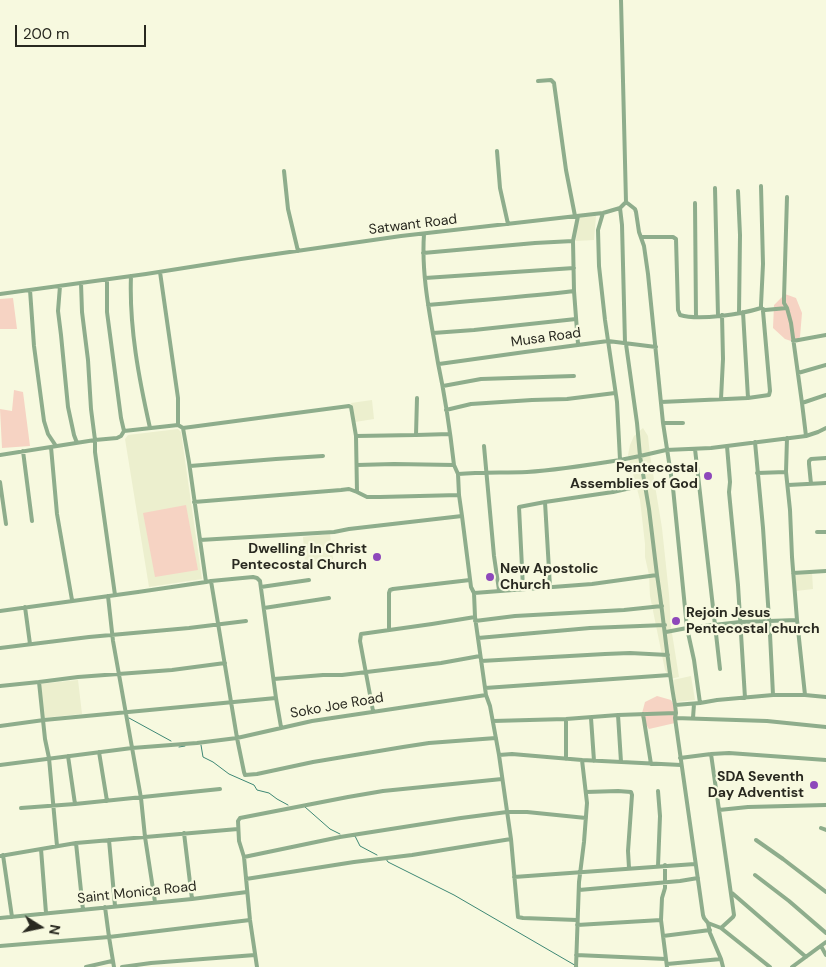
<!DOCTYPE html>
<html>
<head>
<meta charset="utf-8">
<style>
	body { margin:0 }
	#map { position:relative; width:826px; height:967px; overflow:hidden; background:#f7f9df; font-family:"DM Sans",sans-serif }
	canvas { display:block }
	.north { position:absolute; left:15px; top:902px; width:50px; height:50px; -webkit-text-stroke:4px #f7f9df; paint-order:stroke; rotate:100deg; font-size:14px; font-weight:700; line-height:20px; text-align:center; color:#292920 }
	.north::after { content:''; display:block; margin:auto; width:18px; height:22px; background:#292920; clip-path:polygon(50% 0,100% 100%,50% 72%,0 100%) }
	.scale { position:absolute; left:15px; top:25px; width:131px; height:22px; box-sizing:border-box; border:2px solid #292920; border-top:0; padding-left:6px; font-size:15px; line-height:18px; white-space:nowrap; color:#292920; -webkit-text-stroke:4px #f7f9df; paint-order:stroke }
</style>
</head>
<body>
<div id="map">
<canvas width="826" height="967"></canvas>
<div class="north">N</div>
<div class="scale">200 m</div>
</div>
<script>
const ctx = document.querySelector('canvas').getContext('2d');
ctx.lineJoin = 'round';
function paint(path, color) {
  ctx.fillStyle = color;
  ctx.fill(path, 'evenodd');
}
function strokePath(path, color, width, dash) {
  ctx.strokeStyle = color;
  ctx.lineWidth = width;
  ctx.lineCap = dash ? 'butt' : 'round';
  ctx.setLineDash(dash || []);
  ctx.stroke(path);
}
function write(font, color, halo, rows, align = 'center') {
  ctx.font = font + ' "DM Sans",sans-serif';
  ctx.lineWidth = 4.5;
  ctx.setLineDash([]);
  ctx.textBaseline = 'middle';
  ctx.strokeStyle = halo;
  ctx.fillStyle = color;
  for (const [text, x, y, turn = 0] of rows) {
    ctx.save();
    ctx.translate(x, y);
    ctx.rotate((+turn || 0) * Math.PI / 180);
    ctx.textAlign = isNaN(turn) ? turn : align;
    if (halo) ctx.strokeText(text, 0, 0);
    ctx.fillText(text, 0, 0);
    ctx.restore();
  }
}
paint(new Path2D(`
	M596,216l-2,24 -18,1 1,-24z
	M372,400l2,19 -19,3 -4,-19z
	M643,428l5,8 2,19 12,73 7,66 2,33 8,50 -9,2 -5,-9 -15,-74 -1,-21 -4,-18v-13l-5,-44 -12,-45 2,-10 4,-9z
	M178,429l3,3 21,147 -53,8 -24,-148 3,-4z
	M330,534l3,25 -28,4 -2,-26z
	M812,572l1,17 -17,2 -1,-18z
	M691,676l4,24 -19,2 -3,-22z
	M78,680l4,34 -40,4 -3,-34z`), '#ecefce');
paint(new Path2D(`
	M785,294l11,4 6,15 -2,24 -6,5 -9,-3 -12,-11 1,-23z
	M13,298l4,31h-17v-30z
	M14,390l9,2 7,54 -28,2 -2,-39 12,2z
	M186,505l12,65 -43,7 -12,-64z
	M657,696l14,4 6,11 -2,12 -26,6 -8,-12 4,-15z`), '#f6d3c3');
strokePath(new Path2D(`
	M129,718l42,23
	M201,745l2,12 10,5 16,12 25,11 3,5 12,3 8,6 11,6
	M179,747l6,-1
	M305,807l25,22 10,5
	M353,836h2l5,10 17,9
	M386,859l2,3 66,33 124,72`), '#3d8774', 1);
strokePath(new Path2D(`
	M538,81l13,-1 3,3 12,87 9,46
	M497,151l3,37 8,36
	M284,171l4,38 10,42
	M715,188l3,128
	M738,191l2,44 -1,78
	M787,197l-3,101v5l3,5
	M626,202l9,7 1,3 3,20 5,14 4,28 15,149 10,65 14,140 7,32 6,43 -25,2 1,8
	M695,203l1,114
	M620,208l2,17 3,118
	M578,216l-5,25 1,50 4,53
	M641,237h32l3,2 2,71 2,5c19,6 62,-1 81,-7
	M423,253l112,-10 38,-2
	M131,276c-2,51 8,103 19,152
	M425,278l149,-10
	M107,280v32l14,106 3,13
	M81,283l1,29 6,48 3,49 4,31v12l20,143
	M60,286l-2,25 3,24 7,72 6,28 3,8
	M30,290l4,56 10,75 4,13 8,12
	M0,294l146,-20 95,-15 160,-23 202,-23 17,-5 6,-6 -5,-202
	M428,305c49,-5 97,-8 146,-14
	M743,312l5,86
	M433,333l41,-3 102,-11
	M793,341l33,-6
	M439,364l86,-12 83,-11 48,6
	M798,373l28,-8
	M443,386l38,-7 93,-3
	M721,399l2,-40 -1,-44
	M661,402l87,-4 21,-3 1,-4 -7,-80 2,-1 -4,-2v-3l2,-41 -2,-78
	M802,403l24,-8
	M446,410l25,-6 61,-4 35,-1 48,-6
	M663,423h20
	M183,428l166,-22 2,1 5,29 1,56 -8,-3 -8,1 -147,12
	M416,435l34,-1
	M356,436l60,-1 1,-37
	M806,436l12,-4 8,-4
	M484,446l10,110 5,34
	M727,446l3,36 -1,10 9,93 7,113
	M51,447l6,67 15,86
	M695,449l25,220
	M23,451l9,70
	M0,455l95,-15 22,-2 4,-2 3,-5 54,-6v-27l-18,-126
	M620,460l20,-4 -3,-33 -11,-79
	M357,465l37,-1 60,1c-4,-35 -9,-69 -16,-102 -7,-43 -17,-86 -14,-129
	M454,465l4,9 1,21 3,21
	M190,466l86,-7 47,-3
	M757,473l29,-1
	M458,474c23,-2 46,-1 69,-2 31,-2 62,-7 93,-12l-3,-58 -12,-82 -6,-54 -1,-36 5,-17
	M0,482l6,42
	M811,484l-2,-20v-3l2,-2 15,-1
	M788,485l38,-2
	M357,492l10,5h13l79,-2
	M545,502l5,85
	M817,532h9
	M200,540l134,-8 15,-3 113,-13 9,71 3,6 1,24 10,71
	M793,573l33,-2
	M657,575l-8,-66 -9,-53 26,-6 45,-2 95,-12 -4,-33 -11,-80 -4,-15 -22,2
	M211,581l42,-4 4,1 3,3 16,117
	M206,582l5,-1 26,157 7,34 1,3 12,-1 56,-12 90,-15 26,-4 67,-5
	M261,587l48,-7
	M523,588l-4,-81 26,-5 68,-10 31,-7
	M474,593l118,-9 65,-9c7,44 10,87 18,130
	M108,596l5,45 28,157 4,39 10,65
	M25,607l5,37
	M264,608l65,-10
	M0,611l138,-19 68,-10 -17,-120 -6,-34 -5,-3
	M475,621l40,-5 109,-6 38,-4
	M389,630v-37l1,-3 3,-1 77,-9
	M666,632l21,-4 53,-6 57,-2 -5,-63 -2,-47 -4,-38 1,-34
	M478,638l112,-10 75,-3
	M0,648l89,-11 100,-9 57,-7
	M481,661l124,-7 25,-1 38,2
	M274,679l49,-4h19l99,-12 39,-7
	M39,682l39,-5 94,-7 53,-7
	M0,686l39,-4 6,57 4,19 8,88
	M486,695l4,11 9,49 12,84 7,78 5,1 54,2
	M773,695h32l-8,-75
	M805,695l21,2
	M700,703l17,-3 56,-5 -3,-61 -7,-106 -8,-86
	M373,711l-13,-70 1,-7 71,-10 43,-7
	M643,714l8,50
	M618,715l3,47
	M591,718l3,43
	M675,718l28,197 1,3 4,5 2,10 11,26 2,8
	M693,718l1,-14
	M566,719v40
	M493,721l73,-2 52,-4 58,-2 -1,5 92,3 59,6
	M0,726l44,-6 232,-22 5,29
	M99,752l8,49
	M711,754l8,56 29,-3 78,-2
	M499,755l13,-1 70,6 5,43 -3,39 -5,40 -3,85
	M68,756l7,48 145,-15
	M680,758l31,-4 18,-1 97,7
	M582,760l99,5
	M0,765l132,-17 65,-5 40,-5 75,-17 174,-26 -1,-7 185,-13
	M586,792l32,-1 13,1 1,3 -4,56 1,17
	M21,808l54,-4
	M719,810l15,105 -1,2 -12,11
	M821,828l5,2
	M184,833l8,66
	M109,840l6,66
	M756,840l27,19 43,33
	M76,843l7,67
	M41,849l5,64
	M3,855l9,62
	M0,856l76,-13 162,-14
	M244,857l-5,-16 -1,-20 2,-3 108,-21 35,-6 119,-12
	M665,865v23l-3,10 -1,22 6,47
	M658,866l2,-50 -2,-25v1
	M755,875l34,26 37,32
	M514,877l181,-13
	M246,879l108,-17 58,-7 99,-16
	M579,890l101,-9 18,-3
	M732,893l74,64
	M105,907l4,30 5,30
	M0,918l192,-19 55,-7
	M708,923l13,5 49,39
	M577,925l84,-5
	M663,936l47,-6
	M0,946l109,-9 141,-17
	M821,946l5,9
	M576,955l90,4
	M667,964l54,-5
	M86,967l26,-6
	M122,967l29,-4 104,-8
	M257,967l-7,-47 -6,-63 96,-20 121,-19 46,-6h20l59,6
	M792,967l34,-25`), '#8ead8c', 4);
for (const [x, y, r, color] of [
	[708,476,5,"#8e48bb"],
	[377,557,5,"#8e48bb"],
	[490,577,5,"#8e48bb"],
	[676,621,5,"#8e48bb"],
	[814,785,5,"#8e48bb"]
]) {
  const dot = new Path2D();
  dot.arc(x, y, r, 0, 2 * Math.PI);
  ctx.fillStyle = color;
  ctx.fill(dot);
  strokePath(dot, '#f7f9df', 2);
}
write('14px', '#292920', '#f7f9df', [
	["Satwant Road",413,225,-7],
	["Musa Road",546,338,-8],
	["Soko Joe Road",337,706,-10],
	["Saint Monica Road",137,893,-6]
]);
write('bold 14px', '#292920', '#f7f9df', [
	["Pentecostal",698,468],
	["Assemblies of God",698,484],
	["Dwelling In Christ",367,549],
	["Pentecostal Church",367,565],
	["New Apostolic",500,569,"left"],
	["Church",500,585,"left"],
	["Rejoin Jesus",686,613,"left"],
	["Pentecostal church",686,629,"left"],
	["SDA Seventh",804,777],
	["Day Adventist",804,793]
], 'right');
</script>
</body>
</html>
